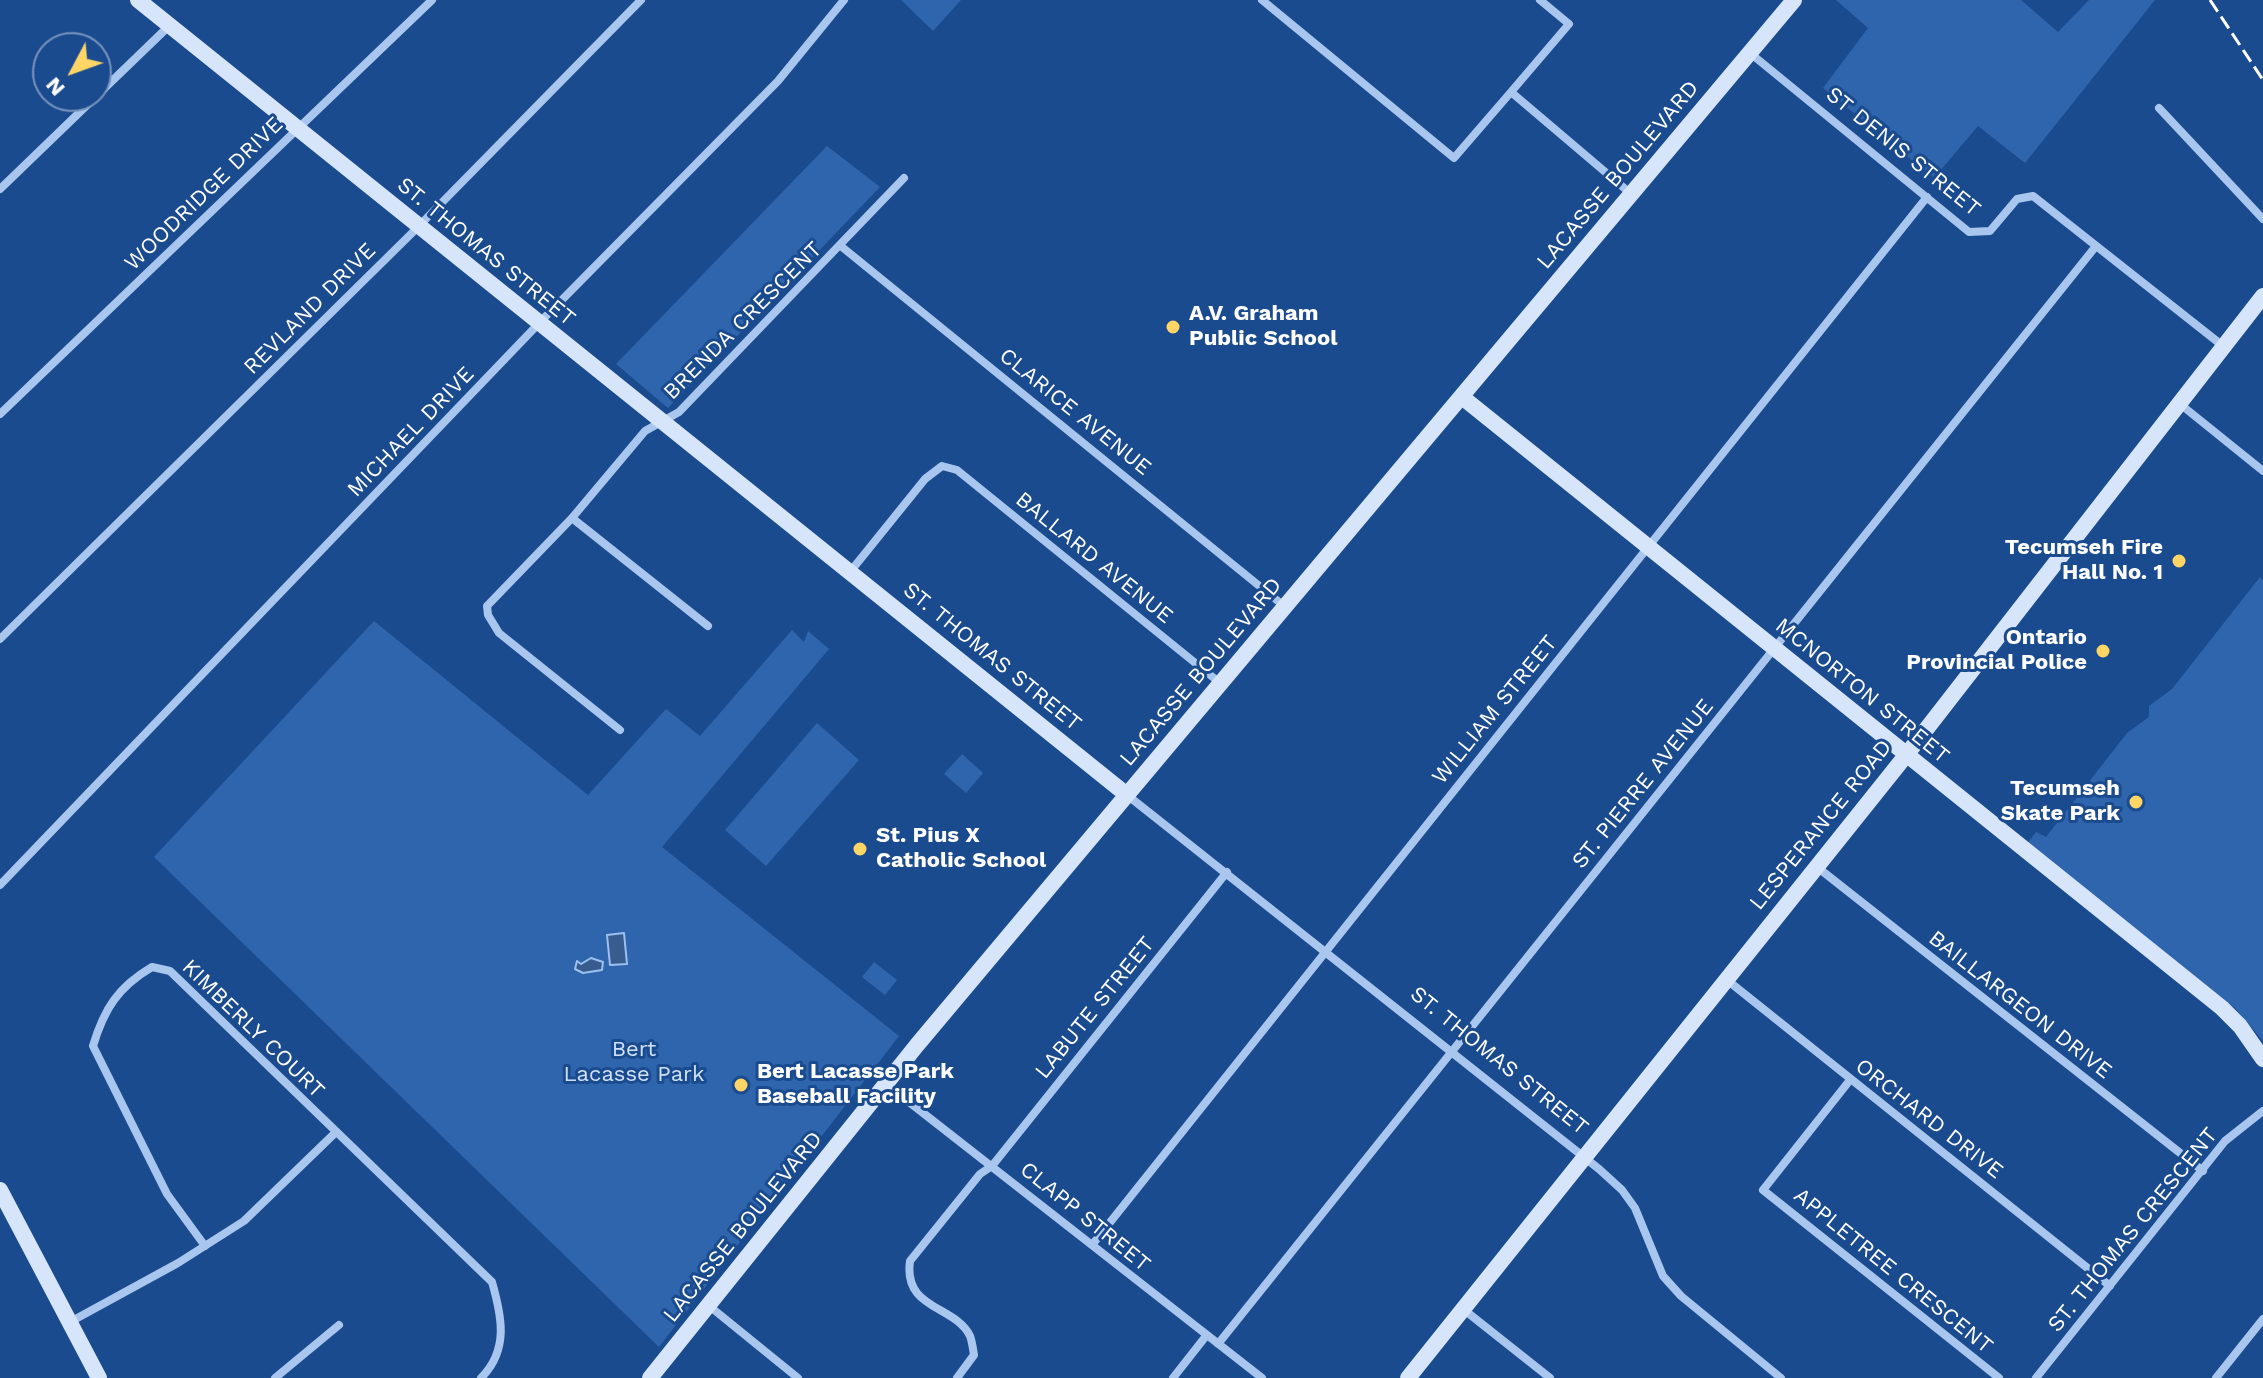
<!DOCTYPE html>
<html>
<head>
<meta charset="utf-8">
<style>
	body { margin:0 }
	#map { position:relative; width:2263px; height:1378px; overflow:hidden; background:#1b4b8f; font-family:"Work Sans",sans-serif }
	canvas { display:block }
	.north { position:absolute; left:32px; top:32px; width:80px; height:80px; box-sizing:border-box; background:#1b4b8f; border:2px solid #7693bc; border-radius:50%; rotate:229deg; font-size:22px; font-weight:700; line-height:32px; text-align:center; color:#fff }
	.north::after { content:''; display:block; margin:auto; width:28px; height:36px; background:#ffd666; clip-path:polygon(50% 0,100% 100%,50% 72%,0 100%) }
</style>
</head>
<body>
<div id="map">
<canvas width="2263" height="1378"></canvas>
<div class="north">N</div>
</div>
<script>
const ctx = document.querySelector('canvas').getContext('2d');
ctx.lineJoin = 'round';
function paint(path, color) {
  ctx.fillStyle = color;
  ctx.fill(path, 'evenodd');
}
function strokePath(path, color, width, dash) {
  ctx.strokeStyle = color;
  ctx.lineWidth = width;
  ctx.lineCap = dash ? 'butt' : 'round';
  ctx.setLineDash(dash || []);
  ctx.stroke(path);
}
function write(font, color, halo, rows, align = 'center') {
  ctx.font = font + ' "Work Sans",sans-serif';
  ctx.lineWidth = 6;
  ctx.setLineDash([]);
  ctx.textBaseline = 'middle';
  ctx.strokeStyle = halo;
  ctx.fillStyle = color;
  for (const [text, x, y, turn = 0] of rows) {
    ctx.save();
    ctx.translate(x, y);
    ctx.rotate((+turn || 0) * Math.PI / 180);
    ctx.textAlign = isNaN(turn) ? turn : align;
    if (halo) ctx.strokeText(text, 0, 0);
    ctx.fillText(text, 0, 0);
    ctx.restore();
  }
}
paint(new Path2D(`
	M901,0h60l-28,31z
	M1836,0h185l37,32 31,-32h66l-130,163 -47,-37 -44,52 -111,-90 45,-60z
	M827,146l53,41 -212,221 -52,-44z
	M2260,577l3,3v461l-28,-33 -208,-164 9,-12 10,5 81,-104 22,-16v-11l23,-17z
	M374,621l214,174 78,-86 34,27 92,-106 12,12 4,-11 21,18 -167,198 237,189 -240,311 -505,-490z
	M817,723l42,37 -93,106 -41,-36z
	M962,754l21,19 -17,20 -22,-19z
	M874,962l23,18 -12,15 -23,-18z`), '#2e65ad');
const water = new Path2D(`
	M624,933l3,31 -17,1 -3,-30z
	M591,958l12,4 -1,8 -19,3 -8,-4 2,-8 4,3z`);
paint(water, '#395c8e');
strokePath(water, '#9cc1f0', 2);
strokePath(new Path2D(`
	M1262,0l192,158 57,-66 119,101
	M1750,53l219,179 21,-1 27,-32 16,-3 190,150
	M1511,92l58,-68 -29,-24
	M2159,108l104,111
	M0,189l169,-163
	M842,247l442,359
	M2180,404l83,67
	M0,414l432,-414
	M572,518l136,108
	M850,572l75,-93 17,-13 15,4 263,213
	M0,639l411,-405 230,-234
	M620,730l-121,-97 -11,-18 -1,-9 85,-88 73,-87 34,-19 225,-234
	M1127,795l472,374 23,21 13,18 28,68 18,20 100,82
	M1817,867l386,304
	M0,885l546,-569 232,-235 66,-81
	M1727,980l383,306
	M1850,1080l-87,110 236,188
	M886,1084l376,294
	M1092,1245l835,-1048
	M205,1246l-38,-52 -74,-148c11,-37 25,-59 59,-79l18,4 322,311c10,35 17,68 -11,96
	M708,1305l90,73
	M1463,1309l87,69
	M70,1322l108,-59 66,-42 91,-88
	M1218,1344l878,-1098
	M275,1378l64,-53
	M957,1378l17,-23c-1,-6 -2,-14 -4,-19 -15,-31 -67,-26 -60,-75l70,-87 12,-8 235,-294
	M1173,1378l33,-42
	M2036,1378l189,-237 38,-30
	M2216,1378l47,-59`), '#a9c7ee', 8);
strokePath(new Path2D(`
	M138,0l989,795
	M1462,397l760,611 18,18 23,33
	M0,1190l99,188
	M650,1378l267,-333 877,-1045
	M1408,1378l499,-624 356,-458`), '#d6e5fa', 16);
strokePath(new Path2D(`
	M2210,0l53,80`), '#fff', 3, [14, 6]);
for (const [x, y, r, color] of [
	[1173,327,8,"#ffd666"],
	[2179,561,8,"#ffd666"],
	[2103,651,8,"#ffd666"],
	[2136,802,8,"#ffd666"],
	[860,849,8,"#ffd666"],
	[741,1085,8,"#ffd666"]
]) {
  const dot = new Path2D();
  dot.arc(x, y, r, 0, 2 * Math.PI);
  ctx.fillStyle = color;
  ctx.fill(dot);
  strokePath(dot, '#1b4b8f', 3);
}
write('22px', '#fff', '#1b4b8f', [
	["ST DENIS STREET",1903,152,39],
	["LACASSE BOULEVARD",1618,175,-50],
	["WOODRIDGE DRIVE",204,194,-44],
	["ST. THOMAS STREET",486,252,39],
	["REVLAND DRIVE",310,309,-45],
	["BRENDA CRESCENT",743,321,-45],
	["CLARICE AVENUE",1075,412,39],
	["MICHAEL DRIVE",411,432,-46],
	["BALLARD AVENUE",1094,558,39],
	["ST. THOMAS STREET",992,657,39],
	["LACASSE BOULEVARD",1201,672,-50],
	["MCNORTON STREET",1862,691,39],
	["WILLIAM STREET",1495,710,-51],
	["ST. PIERRE AVENUE",1643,784,-51],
	["LESPERANCE ROAD",1821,825,-51],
	["BAILLARGEON DRIVE",2020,1005,38],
	["LABUTE STREET",1095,1008,-51],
	["KIMBERLY COURT",253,1029,44],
	["ST. THOMAS STREET",1499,1061,39],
	["ORCHARD DRIVE",1929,1119,38],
	["CLAPP STREET",1085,1217,39],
	["LACASSE BOULEVARD",743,1227,-51],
	["ST. THOMAS CRESCENT",2133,1230,-51],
	["APPLETREE CRESCENT",1893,1271,39]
]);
write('bold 22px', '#fff', '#1b4b8f', [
	["A.V. Graham",1189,314],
	["Public School",1189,339],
	["Tecumseh Fire",2163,548,"right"],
	["Hall No. 1",2163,573,"right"],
	["Ontario",2087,638,"right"],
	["Provincial Police",2087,663,"right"],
	["Tecumseh",2120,789,"right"],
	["Skate Park",2120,814,"right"],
	["St. Pius X",876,836],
	["Catholic School",876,861],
	["Bert Lacasse Park",757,1072],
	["Baseball Facility",757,1097]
], 'left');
write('22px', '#cfe1fa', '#1b4b8f', [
	["Bert",634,1050],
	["Lacasse Park",634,1075]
]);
</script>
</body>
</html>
